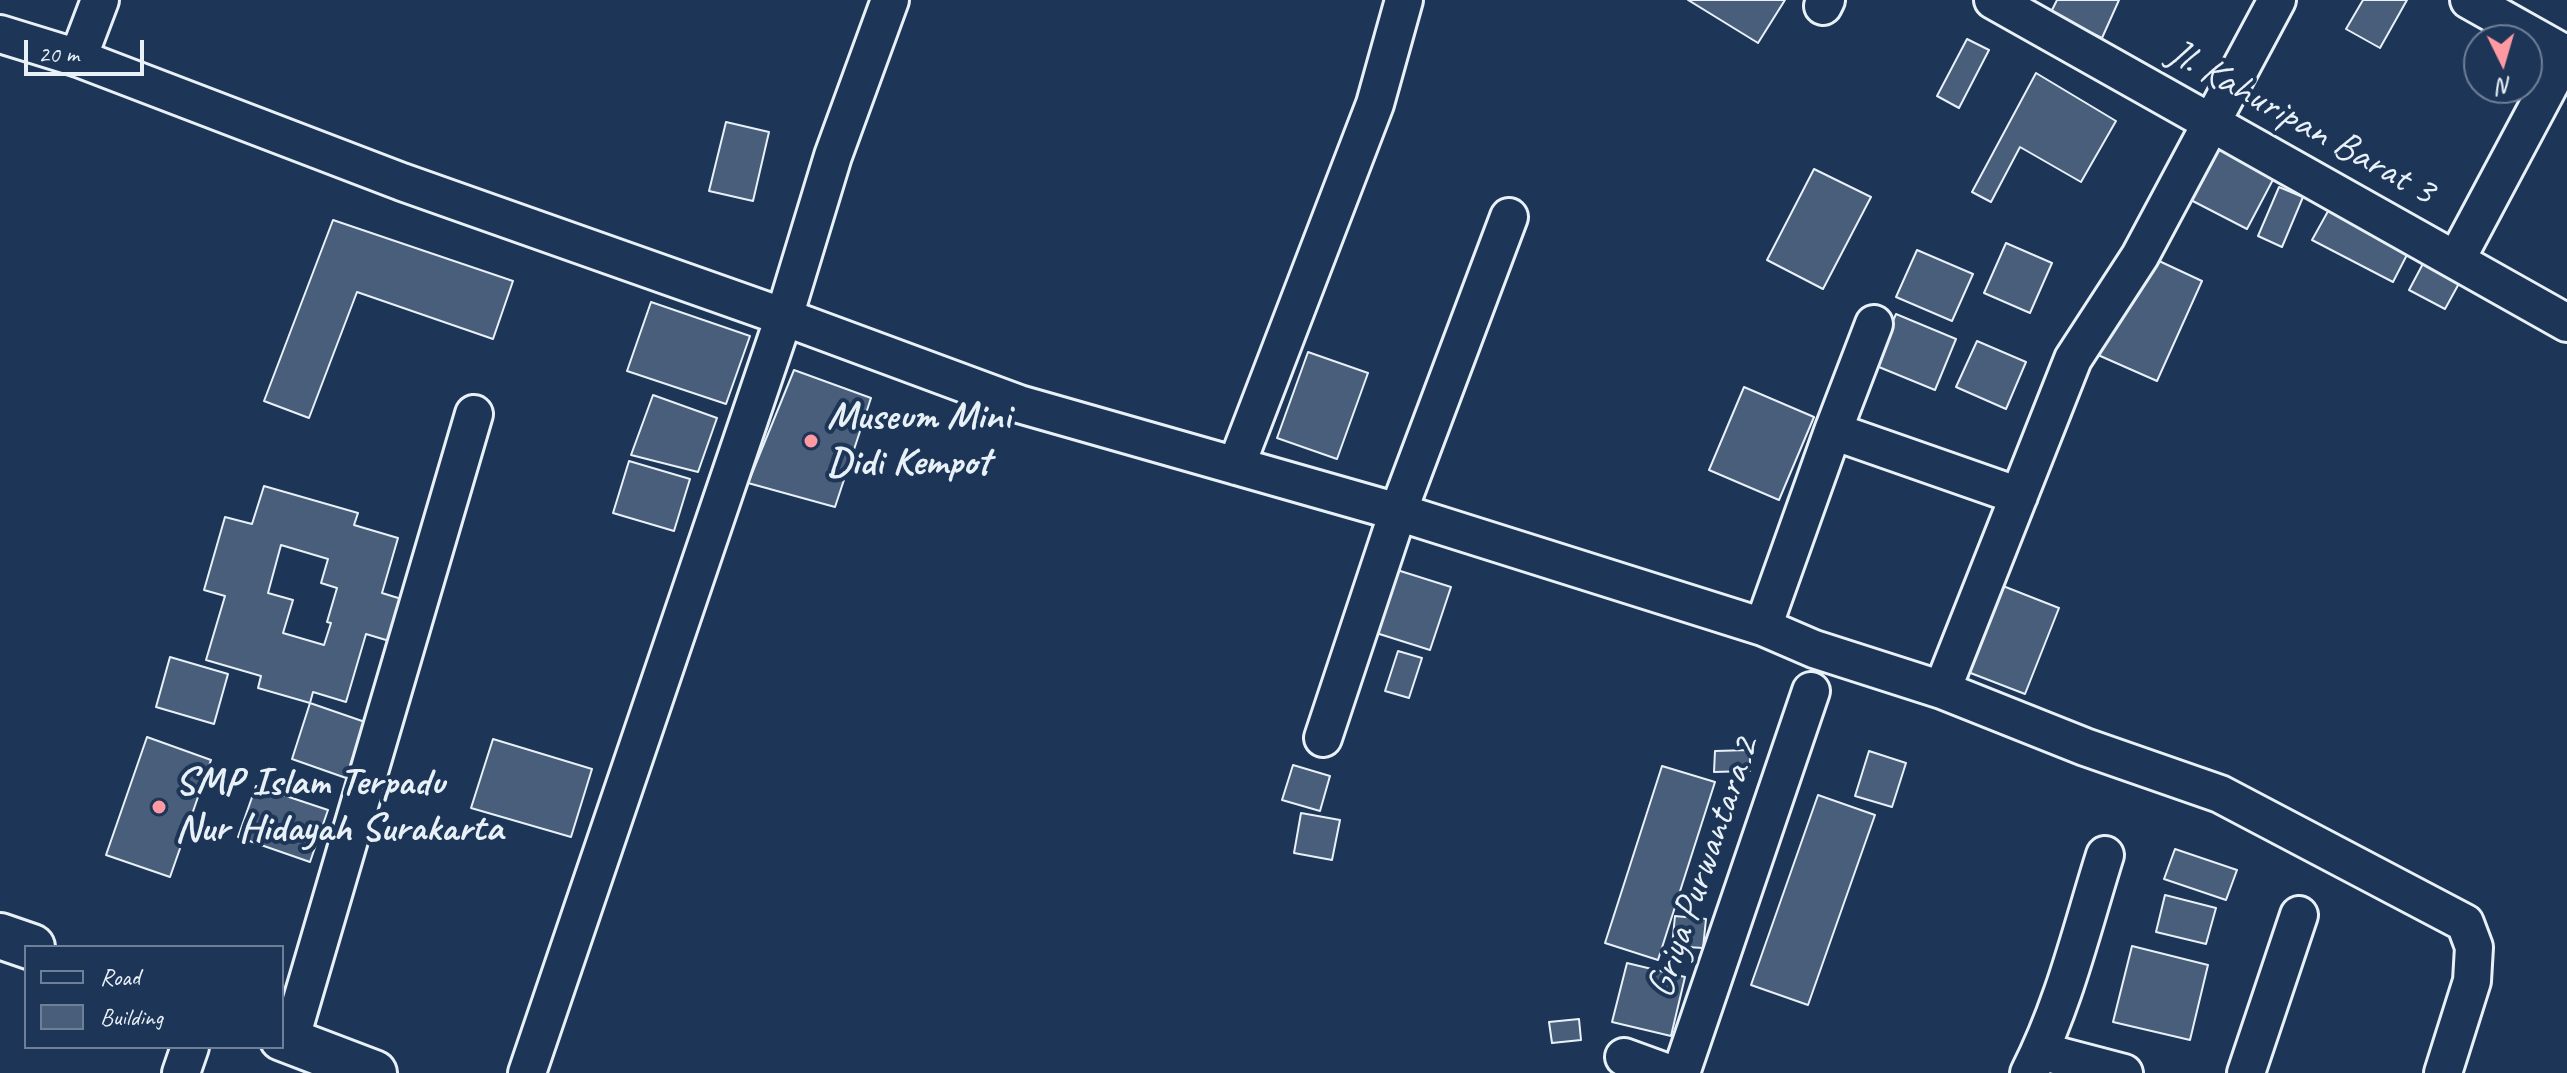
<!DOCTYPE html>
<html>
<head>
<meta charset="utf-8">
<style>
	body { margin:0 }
	#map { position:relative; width:2567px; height:1073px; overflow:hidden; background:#1d3557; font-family:Caveat,sans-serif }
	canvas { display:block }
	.legend { position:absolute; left:24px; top:945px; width:260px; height:104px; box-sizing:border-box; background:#1d3557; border:2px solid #6e8097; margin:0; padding:10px 14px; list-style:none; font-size:24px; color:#e8f1f8 }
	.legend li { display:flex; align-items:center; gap:16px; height:40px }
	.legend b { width:40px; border:2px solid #6e8097 }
	.north { position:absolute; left:2463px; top:24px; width:80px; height:80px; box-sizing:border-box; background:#1d3557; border:2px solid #6e8097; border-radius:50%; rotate:175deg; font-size:22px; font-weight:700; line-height:32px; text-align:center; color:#e8f1f8 }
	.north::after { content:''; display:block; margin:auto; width:28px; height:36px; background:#ff9aa2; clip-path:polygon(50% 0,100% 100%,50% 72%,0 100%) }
	.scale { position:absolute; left:24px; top:40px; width:120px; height:36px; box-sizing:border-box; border:4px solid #e8f1f8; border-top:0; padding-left:10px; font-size:24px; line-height:28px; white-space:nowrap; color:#e8f1f8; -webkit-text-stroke:6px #1d3557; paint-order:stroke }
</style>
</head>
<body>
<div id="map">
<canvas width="2567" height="1073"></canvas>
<ul class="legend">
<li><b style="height:10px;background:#1d3557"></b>Road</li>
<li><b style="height:22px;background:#495e7a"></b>Building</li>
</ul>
<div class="north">N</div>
<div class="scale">20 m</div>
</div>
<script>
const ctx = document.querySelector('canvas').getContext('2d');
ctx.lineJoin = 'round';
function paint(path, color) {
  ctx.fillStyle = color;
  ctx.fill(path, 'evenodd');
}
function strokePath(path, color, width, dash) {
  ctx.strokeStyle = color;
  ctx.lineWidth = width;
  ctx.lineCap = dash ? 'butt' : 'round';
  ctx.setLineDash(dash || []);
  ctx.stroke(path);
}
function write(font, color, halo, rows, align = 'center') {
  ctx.font = font + ' Caveat,sans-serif';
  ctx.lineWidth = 8;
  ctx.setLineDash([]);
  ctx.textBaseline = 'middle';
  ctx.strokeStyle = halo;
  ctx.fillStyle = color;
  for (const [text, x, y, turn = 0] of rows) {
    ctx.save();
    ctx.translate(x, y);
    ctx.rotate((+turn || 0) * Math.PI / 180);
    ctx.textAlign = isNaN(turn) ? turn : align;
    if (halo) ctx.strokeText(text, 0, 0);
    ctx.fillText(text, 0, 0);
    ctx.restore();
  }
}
const building = new Path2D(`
	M1688,0h97l-27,43z
	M2057,0h62l-17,38 -52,-24z
	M2363,0h44l-27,48 -34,-19z
	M1967,39l22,11 -30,58 -22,-12z
	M2036,73l80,48 -35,61 -61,-35 -29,55 -19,-10z
	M726,122l43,10 -16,69 -44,-10z
	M2213,142l63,32 -29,55 -62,-32z
	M1814,169l57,28 -48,92 -56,-29z
	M2279,187l24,10 -21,50 -24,-11z
	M2332,204l80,41 -19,37 -81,-42z
	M333,220l180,61 -20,58 -136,-47 -48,126 -45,-17z
	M2006,243l46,20 -22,50 -46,-20z
	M1917,250l56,24 -21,47 -56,-24z
	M2144,254l58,27 -45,100 -59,-26z
	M2426,258l36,20 -17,31 -36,-19z
	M651,302l99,34 -24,68 -99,-33z
	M1896,314l60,25 -21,51 -61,-25z
	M1977,341l49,21 -20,47 -50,-22z
	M1308,352l60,21 -31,86 -60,-21z
	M794,370l77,28 -36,109 -87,-24z
	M1744,387l70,30 -35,83 -70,-30z
	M653,395l64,23 -19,54 -67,-17z
	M629,461l61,18 -16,52 -61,-18z
	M264,486l94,27 -4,12 44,13 -16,55 26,8 -12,42 -30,-9 -20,68 -33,-10 -3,11 -52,-15 3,-12 -55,-16 19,-64 -21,-6 21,-73 27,7zM281,545l47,14 -7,24 16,5 -10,34 4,1 -7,22 -41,-12 10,-33 -25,-7z
	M1394,569l57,18 -21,63 -57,-18z
	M2003,586l56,22 -34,86 -57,-22z
	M1398,651l24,7 -13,40 -24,-7z
	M170,657l58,17 -14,50 -58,-17z
	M310,703l55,19 -19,56 -54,-19z
	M147,737l64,23 -41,117 -64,-22z
	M493,739l99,30 -21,68 -100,-29z
	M1750,750v21l-36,1 1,-21z
	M1869,751l37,12 -14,44 -37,-11z
	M1293,765l37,11 -10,35 -38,-11z
	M1662,766l53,16 -57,178 -53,-17z
	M256,786l72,24 -18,52 -72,-25z
	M1818,795l57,20 -67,190 -57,-20z
	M1301,813l39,7 -8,40 -38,-7z
	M2175,849l62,21 -11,30 -62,-21z
	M2165,895l51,13 -10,36 -50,-12z
	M1675,916l31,3 -3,29 -31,-2z
	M2132,946l76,19 -18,75 -77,-18z
	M1627,963l58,14 -14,59 -59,-14z
	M1579,1019l2,21 -29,3 -3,-21z`);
paint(building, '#495e7a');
strokePath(building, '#e8f1f8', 2);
const minor = new Path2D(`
	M1993,0l574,323
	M2469,0l98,55
	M1823,6l3,-6
	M0,34l78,24 324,124 382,135 235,87 379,108 365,115 51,22 128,41 131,-331 67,-103 137,-256
	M78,58l22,-58
	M2456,260l111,-208
	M1833,431l186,65
	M1236,466l139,-362 29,-104
	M1763,627l70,-196 41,-107
	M1942,690l143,57 135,47 245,129 9,24 -2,34 -29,92
	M1323,738l75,-226 111,-295
	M290,1041l184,-627
	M2040,1051l84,22
	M1624,1057l44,16
	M181,1073l9,-26
	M527,1073l257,-756 49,-161 57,-156
	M1681,1073l130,-382
	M2029,1073c35,-68 53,-145 76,-218
	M2246,1073l53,-158`);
const tertiary = new Path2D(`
	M0,936l32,11
	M282,1038l92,35`);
strokePath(minor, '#e8f1f8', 42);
strokePath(tertiary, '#e8f1f8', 50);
strokePath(minor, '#1d3557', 36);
strokePath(tertiary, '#1d3557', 44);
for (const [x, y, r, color] of [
	[811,441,8,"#ff9aa2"],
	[159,807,8,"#ff9aa2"]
]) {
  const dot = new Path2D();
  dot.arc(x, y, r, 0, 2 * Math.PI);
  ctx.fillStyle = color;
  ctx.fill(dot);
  strokePath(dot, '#1d3557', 3);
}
write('40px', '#e8f1f8', '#1d3557', [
	["Jl. Kahuripan Barat 3",2301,123,29],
	["Griya Purwantara 2",1704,868,-71]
]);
write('bold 40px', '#e8f1f8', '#1d3557', [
	["Museum Mini",827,418],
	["Didi Kempot",827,464],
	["SMP Islam Terpadu",175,784],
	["Nur Hidayah Surakarta",175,830]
], 'left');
</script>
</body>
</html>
